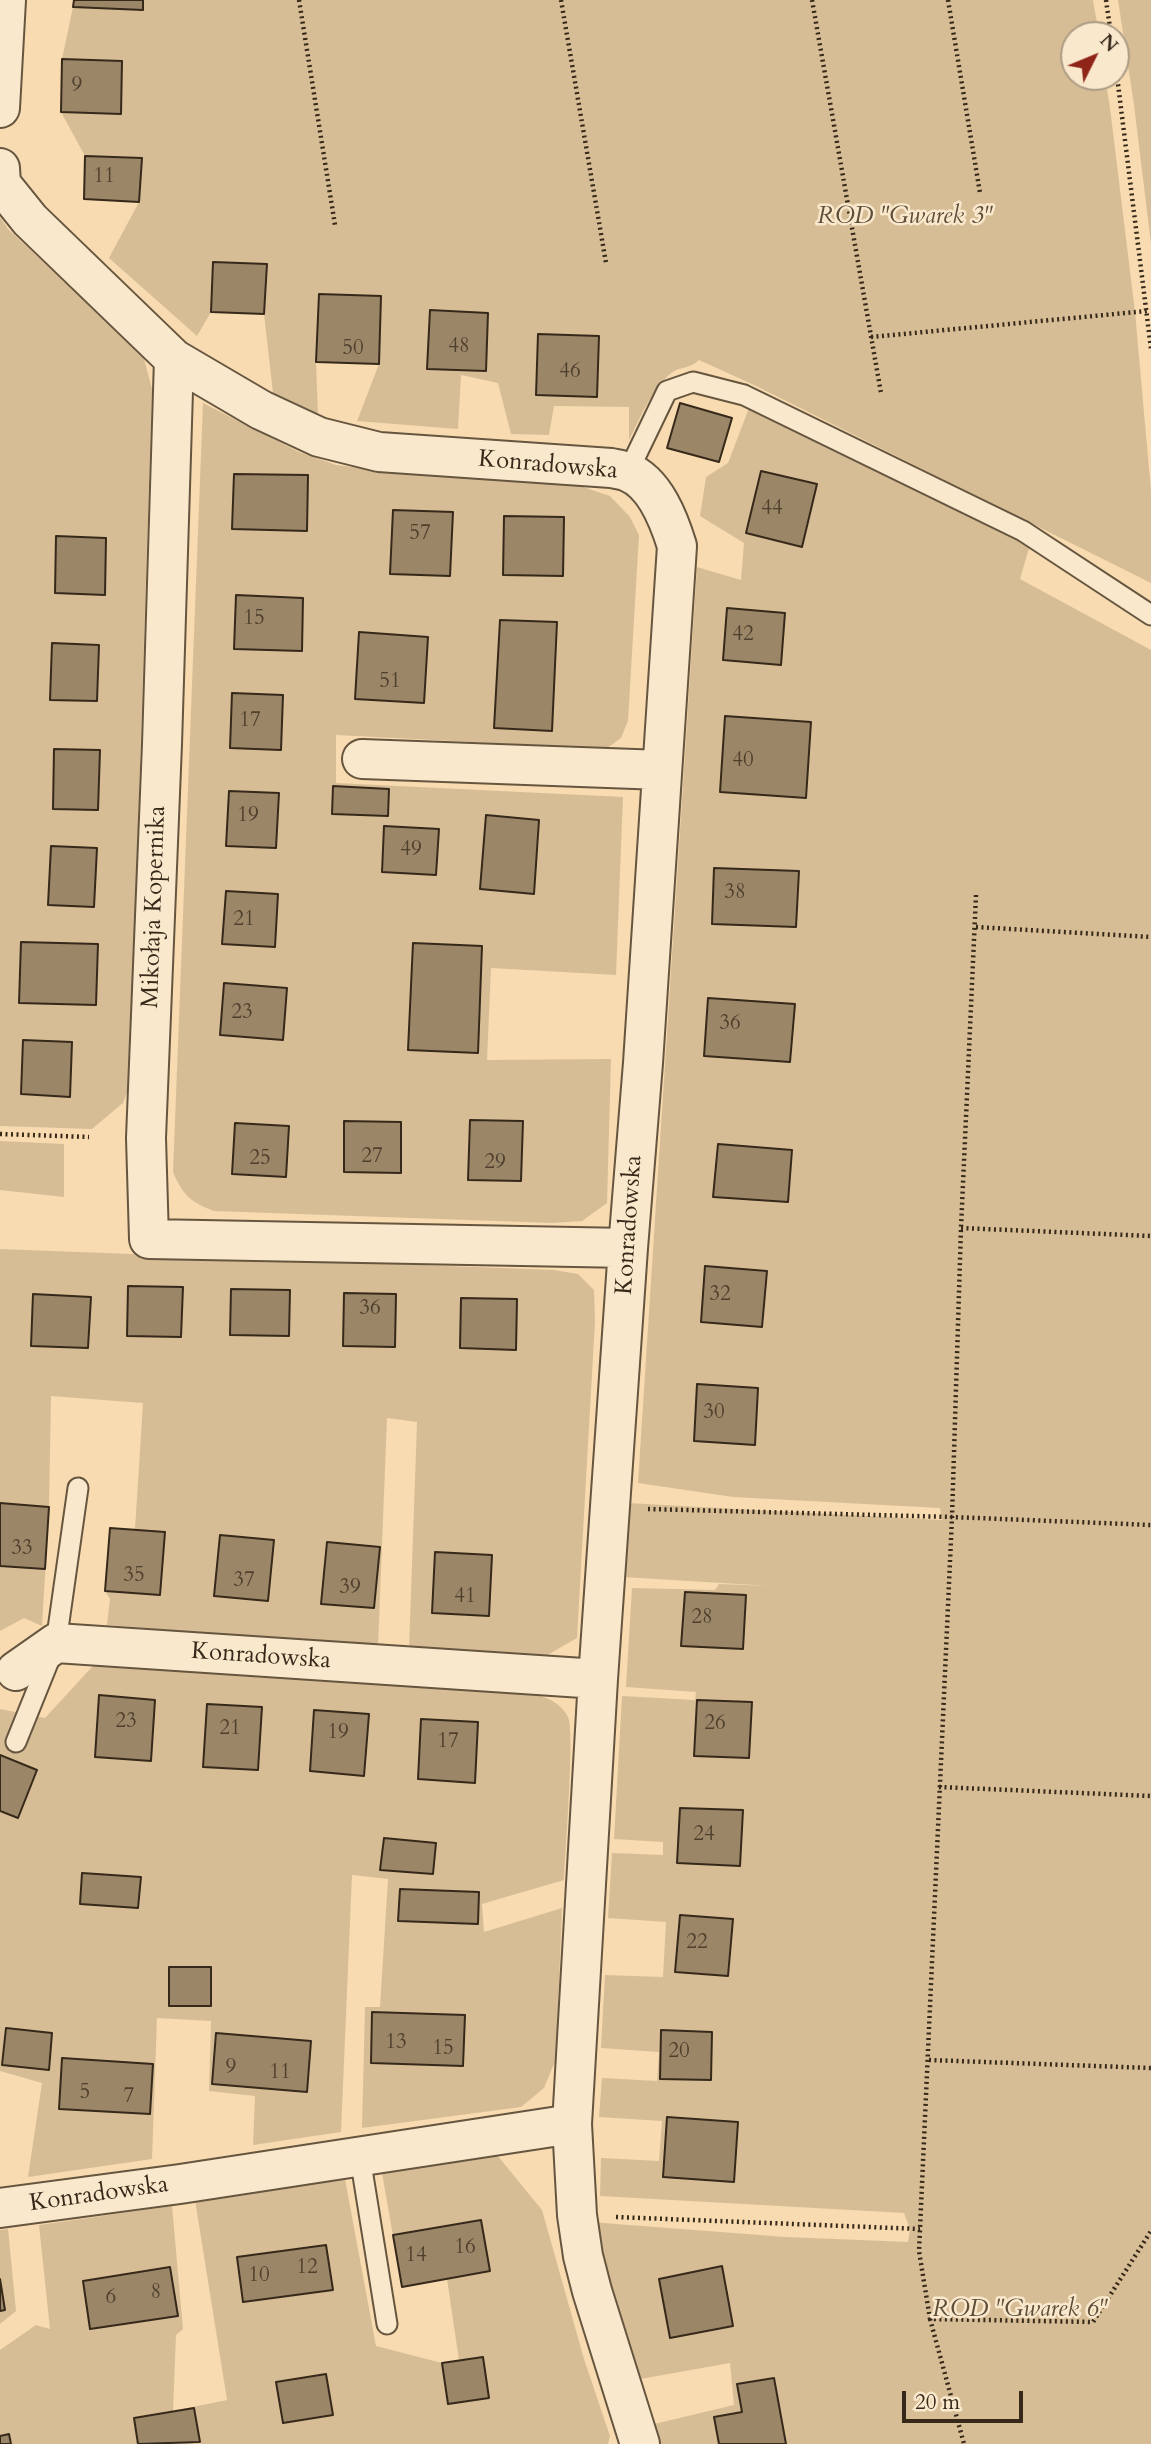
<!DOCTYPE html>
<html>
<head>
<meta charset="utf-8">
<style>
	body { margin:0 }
	#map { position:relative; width:1151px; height:2444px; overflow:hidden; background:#f8dbb0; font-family:Cardo,serif }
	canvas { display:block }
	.north { position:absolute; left:1060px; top:21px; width:70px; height:70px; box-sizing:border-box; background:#fae8cc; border:2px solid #ac9c85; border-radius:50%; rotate:47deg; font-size:19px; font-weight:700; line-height:28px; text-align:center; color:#36291a }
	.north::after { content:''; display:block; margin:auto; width:24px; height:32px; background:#8f2418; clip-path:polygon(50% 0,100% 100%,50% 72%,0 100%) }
	.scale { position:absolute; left:902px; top:2391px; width:121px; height:32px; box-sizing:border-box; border:4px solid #36291a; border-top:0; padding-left:9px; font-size:21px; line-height:24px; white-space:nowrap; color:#36291a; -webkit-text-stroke:5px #fae8cc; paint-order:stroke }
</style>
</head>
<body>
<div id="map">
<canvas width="1151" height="2444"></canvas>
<div class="north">N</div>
<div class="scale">20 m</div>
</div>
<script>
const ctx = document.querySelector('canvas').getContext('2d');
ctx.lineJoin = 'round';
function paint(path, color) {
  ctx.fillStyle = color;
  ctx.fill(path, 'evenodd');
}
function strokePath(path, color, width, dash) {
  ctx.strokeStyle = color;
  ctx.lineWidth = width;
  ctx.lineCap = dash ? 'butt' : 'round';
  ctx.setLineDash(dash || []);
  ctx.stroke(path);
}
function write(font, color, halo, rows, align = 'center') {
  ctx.font = font + ' Cardo,serif';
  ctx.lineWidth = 5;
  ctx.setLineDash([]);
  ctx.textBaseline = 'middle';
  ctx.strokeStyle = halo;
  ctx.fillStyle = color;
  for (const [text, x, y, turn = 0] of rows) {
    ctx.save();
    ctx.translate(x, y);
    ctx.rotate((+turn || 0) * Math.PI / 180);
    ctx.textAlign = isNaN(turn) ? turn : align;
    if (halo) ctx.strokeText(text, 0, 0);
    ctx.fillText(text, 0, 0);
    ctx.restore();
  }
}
paint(new Path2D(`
	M143,0h950l6,35h-25v42h31l5,31 25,204 16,179v92l-397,-198 -55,-25c-8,9 -20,6 -29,14 -19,16 -30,45 -41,66v-33l-75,-1 -5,29 -38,-1 -13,-51 -37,-8 -3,54 -101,-8 22,-57 2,-68 -62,-2 -3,68 2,54 -45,-23 -9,-79 2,-49 -53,-3 -2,50 -14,24 -88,-78 30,-56 2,-44 -56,-2 -24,-44 60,-3 1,-48 -60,-2 11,-52 70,2zM431,310l57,3 -2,58 -58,-2z
	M1118,0h33v244l-17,-139z
	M0,217l8,12 135,126 9,34 -22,695 -7,19 -31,26 -92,-3zM53,643l46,2 -3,56 -46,-2zM54,749l44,61h-1l-44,-2zM51,846l45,2 -2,59 -46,-2zM21,942l77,2 -2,61 -77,-2zM23,1041l49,1 -2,55 -49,-3z
	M203,403l96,49 37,13 58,7 180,12 36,12 20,21 9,18 -11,186 -7,17 -15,11 -270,-14v48l287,14 -7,178 -125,-7 -4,92 124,-1 -4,144 -25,18 -30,2 -338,-12c-24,-9 -31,-16 -41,-39zM234,474l74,1 -1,55 -74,-1zM393,510l60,2 -3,64 -59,-2zM504,516l60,1 -1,59 -60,-1zM236,595l67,2 -1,54 -68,-2zM500,620l57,2 -5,108 -57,-3zM428,637l-5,66 -67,-4zM232,693l51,2 -2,54 -51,-1zM333,787l56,2 -1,26 -56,-1zM229,791l49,3 -2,54 -50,-2zM486,815l53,5 -6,74 -53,-5zM384,826l55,3 -3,45v1zM226,892l52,2 -4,53 -51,-3zM413,943l69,3 -4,107 -70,-3zM224,983l63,5 -4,52 -63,-5zM470,1120l53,2 -2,59 -52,-1zM344,1121l57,1 -1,51 -56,-1zM235,1123l54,3 -3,51 -54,-3z
	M749,408l281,137 -10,34 131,71v1794h-365l-13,-66 -36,6 5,28 -27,5 4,27h-63l-6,-19 84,-20 -4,-42 -95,17 -45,-158 196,15 122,5 2,-13 -6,-16 -304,-17 1,-38 58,3 3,-40 -63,-4 3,-39 55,3 2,-29 -58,-4 4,-73 58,2 3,-55 -58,-4 4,-65 51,2v-13l-49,-3 8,-143 73,4 1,-8 -70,-5 6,-99 83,2 4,-6 52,2 -148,-9 4,-74 315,17 -2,-12 -207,-11 -95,-14 59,-916 44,13 3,-37 -44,-27 6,-39 22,-14zM761,471l56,14 -15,62 -56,-14zM728,608l57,5 -4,51 -58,-4zM725,716l86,6 -5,76 -86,-6zM714,868l84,3 -2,56 -84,-3zM708,998l86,6 -4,58 -86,-6zM718,1144l74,6 -4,52 -74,-5zM705,1266l62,6 -5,55 -61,-5zM697,1385l57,59 -60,-3zM685,1592l61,3 -65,51zM697,1700l55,2 -3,56 -54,-3zM680,1808l62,2 -2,56 -63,-3zM680,1915l53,5 -5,56 -53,-4zM661,2031l51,1 -1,48 -51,-1zM667,2117l71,5 -4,60 -71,-5zM722,2266l11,60 -63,12 -11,-59z
	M0,1141l64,3v53l-64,-7z
	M0,1249l554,21 24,4 16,16 1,31 -18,317 -33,19 -135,-7 8,-228 -30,-4 -9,229 -271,-22 3,-26 -5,-8 5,-63 25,1 8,-126 -92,-7 -2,111 -7,119 -18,-8 -24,13zM128,1286l55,2 -2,49 -54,-2zM344,1293l52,1 -53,52v-1zM33,1295l58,2 -3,51 -57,-2zM220,1536l54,5 -7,60 -53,-5zM327,1542l52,5 -5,61 -53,-5zM435,1552l57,3 -3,61 -57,-3z
	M102,1656l421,34c17,6 36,9 45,27 7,14 -3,138 -4,163l-82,24 2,28 78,-24 -6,151 -12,29 -23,19 -159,21 3,-121h15l8,-128 -36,-4 -11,257 -88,13 2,-49 -46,-5 2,-70 -54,-3 -5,141 -124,18 14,-94 -42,-12v-260l18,6 19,-46 -37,-16v-46l45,9zM99,1696l56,4 -5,61 -55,-4zM421,1719l57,3 -3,60 -57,-3zM82,1874l58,3 -2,30 -57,-3zM169,1967h42v39h-42zM372,2012l92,3 -1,50 -92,-2zM217,2033l94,8 -4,51 -95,-8zM63,2058l89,6 -2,50 -91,-6z
	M497,2155l45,55 42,149 26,77 -2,8h-407l-1,-2 -12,2h-177l-2,-9 -9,1v-86l36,-25 14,4 -11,-104 133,-19 11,123 -7,6 -3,76 54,-11 -32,-200 30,-2 120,-19 31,167 66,17 17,-3 -12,-81 -45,8 -20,-114zM326,2245l6,45 -89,11 -6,-44zM170,2267l8,49 -87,13 -8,-48zM326,2374l6,40 -56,-32z
	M8,2229l8,82 -16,13v-13l5,-1 -5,-31v-49z`), '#d7bd96');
const building = new Path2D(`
	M74,0h69v10l-70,-3z
	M62,59l60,2 -1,53 -60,-2z
	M85,156l57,2 -3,44 -55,-3z
	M213,262l54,2 -3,50 -53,-2z
	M319,294l62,2 -2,68 -63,-2z
	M430,310l58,3 -2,58 -59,-2z
	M538,334l61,2 -2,61 -61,-2z
	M680,403l52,15 -13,44 -52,-14z
	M761,471l56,13 -15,63 -56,-14z
	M234,474l74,1 -1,56 -75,-2z
	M393,510l60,2 -3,64 -60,-2z
	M504,516l60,1 -1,59 -60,-1z
	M56,536l50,2 -1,57 -50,-2z
	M236,595l67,3 -1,53 -68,-2z
	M727,608l58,5 -4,52 -58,-5z
	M500,620l57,2 -5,109 -58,-3z
	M359,632l69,5 -4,66 -69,-4z
	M52,643l47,2 -2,56 -47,-1z
	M232,693l51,2 -2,55 -51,-2z
	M725,716l86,6 -5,76 -86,-6z
	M54,749l46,1 -2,60 -45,-1z
	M333,786l56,3 -1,27 -56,-2z
	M229,791l50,2 -3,55 -50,-2z
	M486,815l53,5 -5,74 -54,-5z
	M384,826l55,3 -3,46 -54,-3z
	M51,846l46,2 -3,59 -46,-2z
	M714,868l85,3 -3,56 -84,-3z
	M226,891l52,3 -3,53 -53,-3z
	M21,942l77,2 -2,61 -77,-2z
	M413,943l69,3 -4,107 -70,-3z
	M224,983l63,5 -4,52 -63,-5z
	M708,998l87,6 -5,58 -86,-6z
	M23,1040l49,2 -2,55 -49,-3z
	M470,1120l53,1 -2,60 -53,-1z
	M344,1121l57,1v51l-57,-1z
	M235,1123l54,3 -3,51 -54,-3z
	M718,1144l74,6 -4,52 -75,-5z
	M705,1266l62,5 -5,56 -61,-5z
	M128,1286l55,1 -2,50 -54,-1z
	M231,1289l59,1 -1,46 -59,-1z
	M344,1293l52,1 -1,53 -52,-1z
	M33,1294l58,3 -3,51 -57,-2z
	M461,1298l56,1 -1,51 -56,-2z
	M697,1384l61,4 -3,57 -61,-4z
	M0,1503l49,4 -4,62 -45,-3z
	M110,1528l55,4 -5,63 -55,-4z
	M220,1535l54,5 -6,61 -54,-5z
	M327,1542l53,5 -6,61 -53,-4z
	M435,1552l57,3 -3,61 -57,-3z
	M685,1592l61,3 -3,54 -62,-3z
	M99,1695l56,5 -4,61 -56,-4z
	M697,1700l55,2 -3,56 -55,-2z
	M207,1704l55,3 -4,63 -55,-3z
	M314,1710l55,4 -5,62 -54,-5z
	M421,1719l57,3 -3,61 -57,-4z
	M0,1755l37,15 -19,48 -18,-7z
	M680,1808l63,2 -3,56 -63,-3z
	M384,1838l52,5 -3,31 -53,-4z
	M82,1873l59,4 -3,31 -58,-4z
	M400,1889l79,3 -1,32 -80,-3z
	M680,1915l53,4 -5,57 -53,-4z
	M169,1967h42v39h-42z
	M372,2012l93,3 -2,51 -92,-3z
	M6,2028l46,5 -3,37 -47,-5z
	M661,2030l51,2 -1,48 -51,-1z
	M216,2033l95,8 -4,51 -95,-8z
	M62,2058l91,6 -3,50 -91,-5z
	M667,2117l71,5 -4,60 -71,-5z
	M481,2220l9,51 -88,16 -9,-52z
	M326,2245l7,45 -90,12 -6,-45z
	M722,2266l11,60 -63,12 -11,-59z
	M170,2267l8,49 -88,13 -7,-48z
	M0,2279l5,31 -5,1z
	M483,2357l6,41 -41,6 -6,-41z
	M326,2374l7,41 -50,8 -7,-41z
	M774,2378l12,66h-67l-5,-27 28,-5 -5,-28z
	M194,2408l6,34 -62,2 -4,-26z
	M9,2434l2,10h-11v-8z`);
paint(building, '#9b8668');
strokePath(building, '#36291a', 2);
const lane = new Path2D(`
	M628,472l39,-81 26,-9 51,13 279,136 128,84
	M16,1742l40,-99 22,-155
	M360,2157l27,167`);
const street = new Path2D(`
	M0,108l6,-108
	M0,168l1,16 29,36 144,139 87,51 58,27 60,15 232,16c5,1 12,2 17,4 27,11 41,48 49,74l-34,517 -15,185 -30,431 -26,445 5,91 6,41 9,35 48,153
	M174,359l-12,385 -16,394 3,101 479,9
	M362,759l300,11
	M16,1671l40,-28 542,36
	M0,2208l180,-24 392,-60`);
strokePath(lane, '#665640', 23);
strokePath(street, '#665640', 42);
strokePath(new Path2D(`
	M299,0l36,225
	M561,0l45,263
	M812,0l69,393
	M948,0l32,193
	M1106,0l5,35
	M1116,68l35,281
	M871,337l276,-26
	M976,895l-15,333 -9,289 -33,734 11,68 163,3 58,-91
	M976,927l175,10
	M0,1134l89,3
	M961,1228l190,8
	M648,1509l304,8 199,8
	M939,1787l212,9
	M929,2060l222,8
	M616,2217l304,12
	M930,2319l34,125`), '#36291a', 4.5, [2, 3.5]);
strokePath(lane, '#fae8cc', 19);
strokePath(street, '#fae8cc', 38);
write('21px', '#4f402e', null, [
	["9",77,86],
	["11",104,177],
	["48",459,347],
	["50",353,349],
	["46",570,372],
	["44",772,509],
	["57",420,534],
	["15",254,619],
	["42",743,635],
	["51",390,682],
	["17",250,721],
	["40",743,761],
	["19",248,816],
	["49",411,850],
	["38",735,893],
	["21",244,920],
	["23",242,1013],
	["36",730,1024],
	["27",372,1157],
	["25",260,1159],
	["29",495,1163],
	["32",720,1295],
	["36",370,1309],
	["30",714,1413],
	["33",22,1549],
	["35",134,1576],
	["37",244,1581],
	["39",350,1588],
	["41",465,1597],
	["28",702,1618],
	["23",126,1722],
	["26",715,1724],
	["21",230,1729],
	["19",338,1733],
	["17",448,1742],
	["24",704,1835],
	["22",697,1943],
	["13",396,2043],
	["15",443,2049],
	["20",679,2052],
	["9",231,2068],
	["11",280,2073],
	["5",85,2093],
	["7",129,2097],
	["16",465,2248],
	["14",416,2256],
	["12",307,2268],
	["10",259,2276],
	["8",156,2293],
	["6",111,2298]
]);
write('italic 24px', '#5e4e39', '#fae8cc', [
	["ROD \"Gwarek 3\"",905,217],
	["ROD \"Gwarek 6\"",1020,2310]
]);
write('24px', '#36291a', '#fae8cc', [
	["Konradowska",548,466,5],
	["Mikołaja Kopernika",155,907,-88],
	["Konradowska",630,1225,-86],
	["Konradowska",261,1657,4],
	["Konradowska",99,2195,-8]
]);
</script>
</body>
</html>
